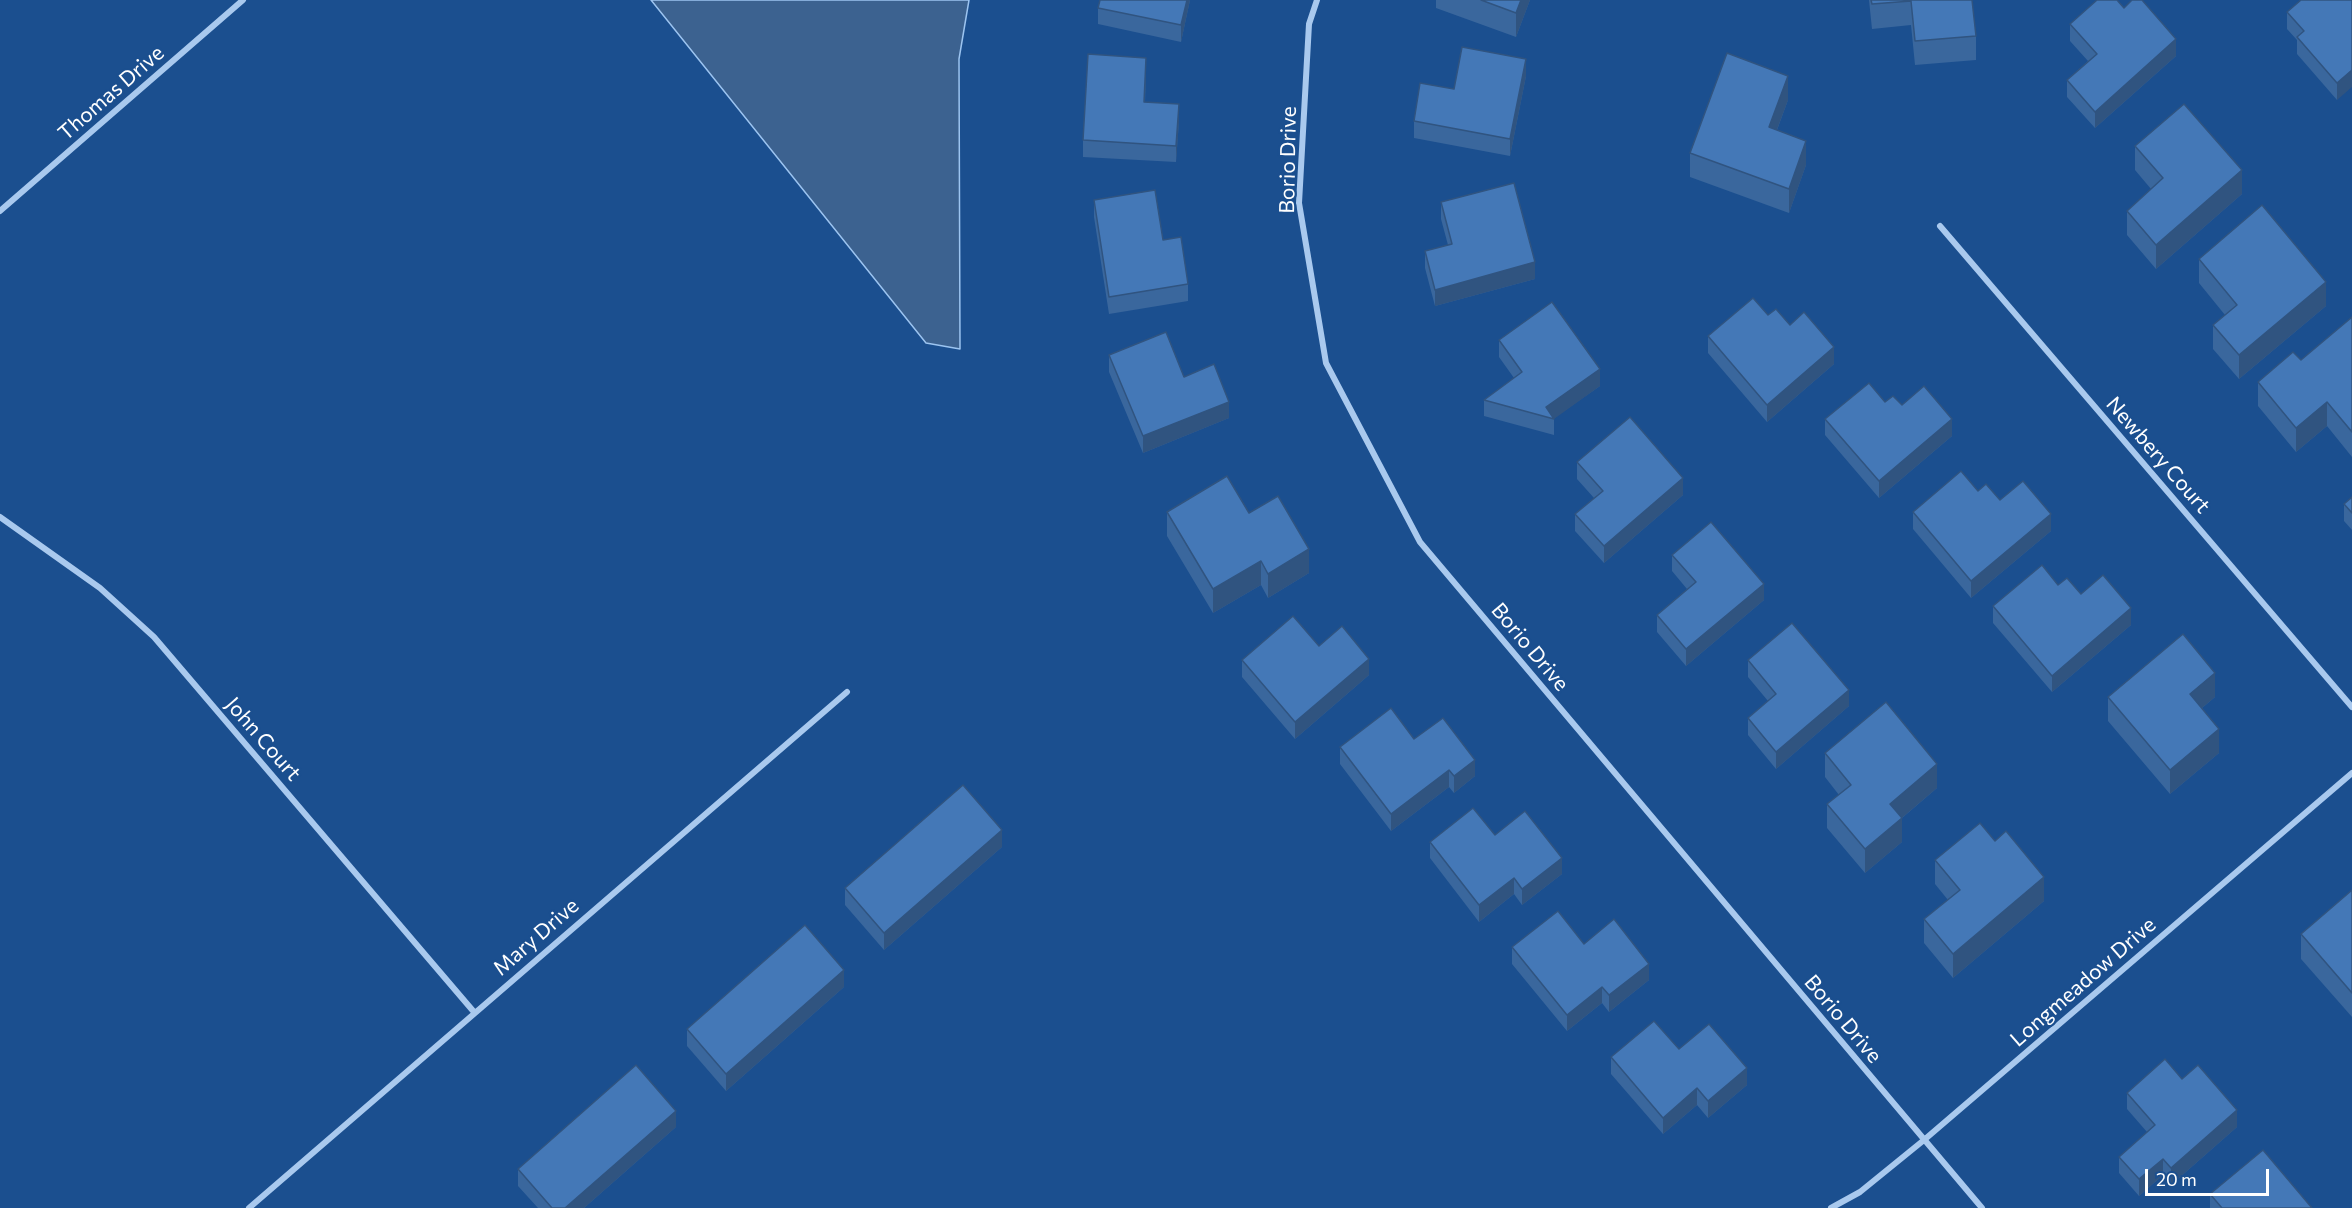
<!DOCTYPE html>
<html>
<head>
<meta charset="utf-8">
<style>
	body { margin:0 }
	#map { position:relative; width:2352px; height:1208px; overflow:hidden; background:#1b4f8f; font-family:Commissioner,sans-serif }
	canvas { display:block }
	.scale { position:absolute; left:2145px; top:1169px; width:124px; height:27px; box-sizing:border-box; border:3px solid #fff; border-top:0; padding-left:8px; font-size:18px; line-height:21px; white-space:nowrap; color:#fff; -webkit-text-stroke:4px #1b4f8f; paint-order:stroke }
</style>
</head>
<body>
<div id="map">
<canvas width="2352" height="1208"></canvas>
<div class="scale">20 m</div>
</div>
<script>
const ctx = document.querySelector('canvas').getContext('2d');
ctx.lineJoin = 'round';
function paint(path, color) {
  ctx.fillStyle = color;
  ctx.fill(path, 'evenodd');
}
function strokePath(path, color, width, dash) {
  ctx.strokeStyle = color;
  ctx.lineWidth = width;
  ctx.lineCap = dash ? 'butt' : 'round';
  ctx.setLineDash(dash || []);
  ctx.stroke(path);
}
function write(font, color, halo, rows, align = 'center') {
  ctx.font = font + ' Commissioner,sans-serif';
  ctx.lineWidth = 4.5;
  ctx.setLineDash([]);
  ctx.textBaseline = 'middle';
  ctx.strokeStyle = halo;
  ctx.fillStyle = color;
  for (const [text, x, y, turn = 0] of rows) {
    ctx.save();
    ctx.translate(x, y);
    ctx.rotate((+turn || 0) * Math.PI / 180);
    ctx.textAlign = isNaN(turn) ? turn : align;
    if (halo) ctx.strokeText(text, 0, 0);
    ctx.fillText(text, 0, 0);
    ctx.restore();
  }
}
const water = new Path2D(`
	M651,0h318l-10,59 1,290 -34,-6z`);
paint(water, '#3c6290');
strokePath(water, '#9cc4f0', 1.5);
strokePath(new Path2D(`
	M1317,0l-8,24 -10,179 27,160 94,179 562,666
	M0,211l243,-211
	M1940,226l412,481
	M0,517l100,71 54,49 320,375
	M249,1208l598,-516
	M1831,1208l29,-16 64,-52 428,-367`), '#a9c9ee', 6);
paint(new Path2D(`
	M1190,0l-9,42 -83,-18v-16z
	M1436,0h94l-14,37 -80,-29z
	M1869,0h103l4,36v24l-61,5 -4,-40 -39,4z
	M2352,0l-15,100 -40,-46v-14l-10,-11v-17z
	M2124,8l52,48 -81,72 -28,-31v-17l21,-19 -18,-20v-17z
	M1146,74l-1,28 34,19 -3,41 -93,-5v-17z
	M1526,76l-16,80 -96,-18v-17l40,-32z
	M1788,100l-11,30 29,35 -17,48 -99,-36v-24z
	M2135,146l107,48 -86,75 -29,-34v-24l24,-22 -16,-19z
	M1094,200l69,40 25,44v17l-79,13 -15,-97z
	M1441,202l94,77 -100,27 -10,-38v-17l23,-6 -7,-26z
	M2199,259l127,47 -87,73 -26,-30v-24l12,-10 -26,-32z
	M1768,315l22,10 44,39 -67,58 -59,-69v-17z
	M2352,317v140l-25,-31 -31,26 -38,-46v-24l43,-22z
	M1499,340l101,46 -46,32v17l-70,-19v-16l30,-22 -15,-21z
	M1109,355l75,22 45,41 -86,35 -34,-81z
	M1885,402l17,3 50,31 -73,62 -54,-63v-16z
	M1577,462l106,33 -79,68 -29,-32v-17l19,-16 -17,-19z
	M2352,497v33l-8,-9v-17z
	M2000,500l51,31 -80,67 -58,-69v-17z
	M1167,512l82,1 60,60 -41,25 -7,-13 -48,28 -46,-77z
	M1672,555l92,45 -78,66 -29,-34v-17l30,-26 -15,-18z
	M2058,585l23,9 50,31 -79,67 -59,-69v-17z
	M1319,646l50,29 -74,64 -53,-62v-17z
	M1748,660l101,46 -73,63 -28,-34v-17l20,-17 -20,-24z
	M2108,697h107l-13,11 17,45 -49,41 -62,-73z
	M1414,739l61,37 -21,17 -5,-6 -58,44 -51,-67v-17z
	M1825,753l112,35 -35,30v24l-37,31 -38,-45v-24l12,-9 -14,-18z
	M1495,835l67,39 -40,31 -8,-11 -35,28 -49,-64v-16z
	M1002,847l-118,103 -39,-45v-17z
	M1935,860l109,41 -91,77 -29,-35v-24l24,-19 -13,-16z
	M2352,890v127l-51,-58v-25z
	M1584,944l65,36 -40,32 -7,-9 -35,28 -55,-67v-17z
	M844,987l-118,104 -39,-45v-17z
	M1679,1049l68,36 -39,33 -11,-13 -34,29 -52,-60v-17z
	M2182,1079l55,48 -66,58 -8,-10 -24,21 -20,-23v-16l28,-25 -20,-23v-16z
	M676,1127l-92,81h-46l-20,-22v-17z
	M2210,1194l102,14h-102z`), '#3a679d');
paint(new Path2D(`
	M1187,0h3l-9,42v-17z
	M1521,0h9l-14,37v-24z
	M2176,39v17l-81,72v-16z
	M1146,58v16l-2,45v-17z
	M1526,59v17l-16,80v-17z
	M2352,70v17l-15,13v-17z
	M1788,76v24l-19,51v-24z
	M1179,104v17l-3,41v-16z
	M1806,141v24l-17,48v-24z
	M2242,170v24l-86,75v-24z
	M1535,262v17l-100,27v-16z
	M2326,282v24l-87,73v-24z
	M1834,347v17l-67,58v-17z
	M1600,369v17l-46,33 -8,-12z
	M1229,402v16l-86,35v-17z
	M2327,402v24l-31,26v-24z
	M1952,419v17l-73,62v-17z
	M1683,478v17l-79,68v-17z
	M2051,514v17l-80,67v-17z
	M1309,549v24l-41,25v-24z
	M1261,561v24l-48,28v-24z
	M1764,584v16l-78,66v-17z
	M2131,608v17l-79,67v-16z
	M1369,659v16l-74,64v-17z
	M2215,673v24l-25,21v-24z
	M1849,690v16l-73,63v-17z
	M2219,729v24l-49,41v-24z
	M1475,760v16l-21,17v-17z
	M1937,764v24l-47,40v-24z
	M1449,770v17l-58,44v-17z
	M1902,818v24l-37,31v-24z
	M1002,830v17l-118,103v-17z
	M1562,858v16l-40,31v-16z
	M2044,877v24l-91,77v-24z
	M1514,878v16l-35,28v-17z
	M1649,964v16l-40,32v-17z
	M844,970v17l-118,104v-17z
	M1602,987v16l-35,28v-16z
	M1747,1068v17l-39,33v-17z
	M1697,1088v17l-34,29v-16z
	M2237,1110v17l-66,58v-17z
	M676,1111v16l-92,81h-19z
	M2163,1159v16l-24,21v-17z`), '#305480');
const building = new Path2D(`
	M1100,0h87l-6,25 -83,-17z
	M1481,0h40l-5,13z
	M1871,0h101l4,36 -61,5 -4,-40 -39,3z
	M2097,0h20l7,8 8,-8h10l34,39 -81,73 -28,-32 30,-26 -27,-30z
	M2301,0h51v70l-15,13 -40,-46 7,-6 -17,-19z
	M1462,47l64,12 -16,80 -96,-18 6,-38 34,6z
	M1727,53l61,23 -19,51 37,14 -17,48 -99,-36z
	M1088,54l58,4 -2,44 35,2 -3,42 -93,-6z
	M2184,104l58,66 -86,75 -29,-34 36,-33 -28,-32z
	M1514,183l21,79 -100,28 -10,-39 27,-7 -11,-42z
	M1155,190l8,50 18,-3 7,47 -79,13 -15,-97z
	M2262,205l64,77 -87,73 -26,-30 24,-20 -38,-46z
	M1753,298l15,17 8,-6 14,16 14,-13 30,35 -67,58 -59,-69z
	M1552,302l48,67 -54,38 8,12 -70,-19 38,-28 -23,-32z
	M2352,317v115l-25,-30 -31,26 -38,-46 35,-30 8,8z
	M1166,332l18,45 30,-13 15,38 -86,34 -34,-81z
	M1869,383l16,19 8,-6 9,9 22,-19 28,33 -73,62 -54,-62z
	M1630,417l53,61 -79,68 -29,-32 28,-23 -26,-29z
	M1961,471l17,20 8,-7 14,16 23,-19 28,33 -80,67 -58,-69z
	M1227,476l22,37 29,-17 31,53 -41,25 -7,-13 -48,28 -46,-77z
	M2352,497v16l-8,-9z
	M1711,522l53,62 -78,65 -29,-34 39,-33 -24,-27z
	M2042,565l16,20 9,-7 14,16 22,-19 28,33 -79,68 -59,-70z
	M1293,616l26,30 23,-20 27,33 -74,63 -53,-62z
	M1792,623l57,67 -73,62 -28,-34 28,-24 -28,-34z
	M2183,634l32,39 -25,21 29,35 -49,41 -62,-73z
	M1886,702l51,62 -47,40 12,14 -37,31 -38,-45 24,-19 -26,-32z
	M1391,708l23,31 29,-21 32,42 -21,16 -5,-6 -58,44 -51,-67z
	M963,785l39,45 -118,103 -39,-45z
	M1473,808l22,27 30,-24 37,47 -40,31 -8,-11 -35,27 -49,-63z
	M1980,823l15,18 11,-10 38,46 -91,77 -29,-35 36,-29 -25,-30z
	M2352,890v103l-51,-59z
	M1558,911l26,33 30,-25 35,45 -40,31 -7,-8 -35,28 -55,-68z
	M805,925l39,45 -118,104 -39,-45z
	M1654,1021l25,28 30,-25 38,44 -39,33 -11,-13 -34,30 -52,-61z
	M2165,1059l17,20 16,-14 39,45 -66,58 -8,-9 -24,20 -20,-22 36,-32 -28,-32z
	M636,1065l40,46 -111,97h-13l-34,-39z
	M2263,1150l49,58h-90l-12,-14z`);
paint(building, '#4478b7');
strokePath(building, '#305480', 1.5);
write('21px', '#fff', '#1b4f8f', [
	["Thomas Drive",111,93,-41],
	["Borio Drive",1288,160,-89],
	["Newbery Court",2158,455,49],
	["Borio Drive",1530,647,50],
	["John Court",263,739,49],
	["Mary Drive",536,937,-41],
	["Longmeadow Drive",2083,982,-41],
	["Borio Drive",1843,1019,50]
]);
</script>
</body>
</html>
